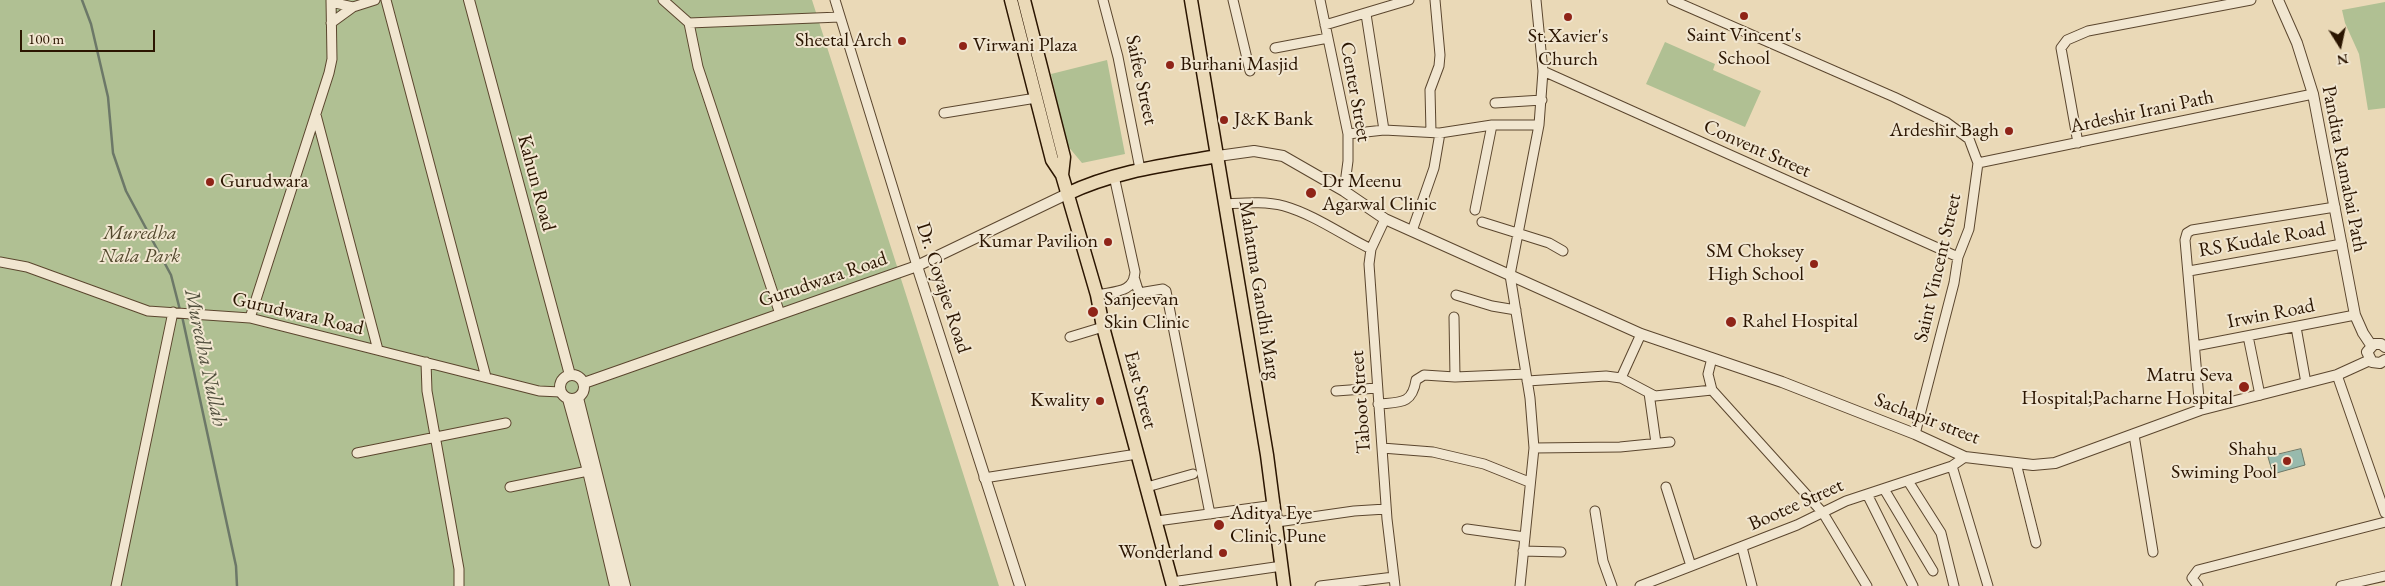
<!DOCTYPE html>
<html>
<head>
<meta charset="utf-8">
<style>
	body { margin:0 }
	#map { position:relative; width:2385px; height:586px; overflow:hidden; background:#ead9b7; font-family:"EB Garamond",serif }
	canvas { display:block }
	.north { position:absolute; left:2315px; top:20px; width:50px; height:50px; -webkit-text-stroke:4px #f1e6d0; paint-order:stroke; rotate:170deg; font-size:14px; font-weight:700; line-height:20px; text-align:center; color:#2b1501 }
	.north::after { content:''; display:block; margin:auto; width:18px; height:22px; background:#2b1501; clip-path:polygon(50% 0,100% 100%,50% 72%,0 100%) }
	.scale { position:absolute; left:20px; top:30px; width:135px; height:22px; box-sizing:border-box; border:2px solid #2b1501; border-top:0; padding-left:6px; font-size:15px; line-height:18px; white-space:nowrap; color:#2b1501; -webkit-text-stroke:4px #f1e6d0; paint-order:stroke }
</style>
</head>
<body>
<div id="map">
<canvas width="2385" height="586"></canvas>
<div class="north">N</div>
<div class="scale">100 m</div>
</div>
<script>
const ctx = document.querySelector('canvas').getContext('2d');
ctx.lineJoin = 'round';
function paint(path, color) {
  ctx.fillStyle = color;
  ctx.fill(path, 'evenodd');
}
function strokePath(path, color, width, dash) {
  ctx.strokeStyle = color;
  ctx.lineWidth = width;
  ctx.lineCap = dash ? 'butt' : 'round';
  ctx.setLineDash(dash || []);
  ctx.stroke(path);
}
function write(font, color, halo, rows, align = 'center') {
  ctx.font = font + ' "EB Garamond",serif';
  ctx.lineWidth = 4;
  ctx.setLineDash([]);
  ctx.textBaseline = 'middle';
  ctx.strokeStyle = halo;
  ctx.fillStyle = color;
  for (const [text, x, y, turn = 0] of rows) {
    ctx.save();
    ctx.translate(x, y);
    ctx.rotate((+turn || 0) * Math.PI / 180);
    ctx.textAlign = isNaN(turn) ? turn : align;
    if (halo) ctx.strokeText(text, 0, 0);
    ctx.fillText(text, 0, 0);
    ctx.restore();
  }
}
paint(new Path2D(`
	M0,0h812l187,586h-999z
	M2385,2v106l-17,2 -9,-56 -14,-31 -3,-13z
	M1665,42l50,22 -2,6 48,21 -16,36 -99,-43z
	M1107,60l18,94 -43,9 -15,-18 -16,-71z`), '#b0c093');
const water = new Path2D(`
	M2301,449l4,16 -32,9 -5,-17z`);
paint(water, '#98baad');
strokePath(water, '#6c7868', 1);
strokePath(new Path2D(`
	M82,0l9,24 17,73 5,56 13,38 45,84 9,35
	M182,316l54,250 1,20`), '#6c7868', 2.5);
const minor = new Path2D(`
	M386,0l100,377
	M663,0l26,23 9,44 82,247
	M835,0l82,266
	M1103,0l15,57 22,112
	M1233,0l17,71
	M1320,0l28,134v27l-4,30
	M1672,0l222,97 52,25 23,17 9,24 -9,66 -11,28 -4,26 -39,151
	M331,2l22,5
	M1366,14l18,116
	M331,23l22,-16 22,-7
	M689,23l151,-6
	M1325,25l84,-25
	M1275,48l53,-10
	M1543,71l415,186
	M1495,103l47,-3
	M944,113l92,-15
	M316,115l62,235
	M1431,132l-1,-42 9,-24 1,-11 -5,-55
	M1348,134l36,-4 56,3 52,-8h47
	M2078,143l-17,-95 6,-8 21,-9 163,-31
	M1978,163l335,-69
	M1226,204c19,-1 39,-3 58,2 31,9 58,29 87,43
	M1475,210l17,-85
	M1385,219l-14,30 -2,15 18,255 8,67
	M1482,222l67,21 14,8
	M1412,231l22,-63 6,-35
	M0,262l27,5 121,44 102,7 289,73 22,1
	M2189,271l153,-27
	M1134,277l5,16 24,-4 3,2 44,223
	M1097,295c18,-4 37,-2 38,-23l-21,-96
	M1456,295l36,11 24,4
	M1454,317l1,60
	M250,318l79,-245 3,-14 -1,-59
	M2296,327l10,56
	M2248,336l12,59
	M1070,337l33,-10
	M2195,346l160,-31
	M1712,358l-4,16 4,16 111,123 44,73
	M426,362l1,29 32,178v17
	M2337,375l48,138
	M1621,378l20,-44
	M1527,381l79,-5 15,2 34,18 57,-6
	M1336,391l41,-3
	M1649,393l7,50
	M1378,404c22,-2 34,1 38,-24l8,-5 31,2 71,-3
	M2200,410l-15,-170 2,-7 5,-3 143,-23
	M2134,435l19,117
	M1382,448l51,4 51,12 45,18
	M1534,448l86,-1 50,-5
	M357,453l149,-30
	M2016,463l20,80
	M1952,466l36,120
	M984,478l153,-24
	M1908,481l33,52 13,53
	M510,487l78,-16
	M1147,487l46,-13
	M1666,487l25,79
	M1884,489l49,82
	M1867,494l46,92
	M1595,511l8,50 9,25
	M1157,521l118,-16
	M1277,522l77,-11 32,-2
	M1467,529l58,8
	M1742,547l10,39
	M1523,551l38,1
	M1172,582l110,-16
	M116,586l57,-274
	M1320,586l74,-9
	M1520,586l14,-138 -4,-50 -20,-123 29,-150 4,-54 -7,-71
	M1640,586l157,-61 49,-24 106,-35 13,-9
	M2198,586l-6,-8 6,-8 187,-48
	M2341,586l44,-10`);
const tertiary = new Path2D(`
	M469,0l101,375
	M2278,0l19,43 16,51 42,221 8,18 8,12
	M1218,156l36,-5 29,5 61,35 41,28 256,115 141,48 133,52 50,23 68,8 22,-2 145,-53 137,-35 33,-15
	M917,266l103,320
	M2385,347l-4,-3h-7l-7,8 5,10 8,1 5,-3
	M560 387a12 12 0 1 1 24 0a12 12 0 1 1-24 0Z
	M584,383l333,-117 150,-72
	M578,398l47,188
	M568,399l20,72 27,115`);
const primary = new Path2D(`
	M1011,0l41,160 10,15 35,120 6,32 70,259
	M1024,0l40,157 -2,18
	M1191,0l76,455 17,131
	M1067,194c48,-23 99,-29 151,-38`);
strokePath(minor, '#5b462e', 11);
strokePath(tertiary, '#5b462e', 12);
strokePath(primary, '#2b1501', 15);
strokePath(minor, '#f1e6d0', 9);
strokePath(tertiary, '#f1e6d0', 10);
strokePath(primary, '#ead9b7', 12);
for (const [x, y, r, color] of [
	[1744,16,5,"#8f2418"],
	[1568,17,5,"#8f2418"],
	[902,41,5,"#8f2418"],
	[963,46,5,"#8f2418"],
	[1170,65,5,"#8f2418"],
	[1224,120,5,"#8f2418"],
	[2009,131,5,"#8f2418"],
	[210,182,5,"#8f2418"],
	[1311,193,6,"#8f2418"],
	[1108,242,5,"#8f2418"],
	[1814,264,5,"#8f2418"],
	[1093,312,6,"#8f2418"],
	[1731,322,6,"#8f2418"],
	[2244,387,6,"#8f2418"],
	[1100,401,5,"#8f2418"],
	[2287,461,5,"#8f2418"],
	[1219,525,6,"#8f2418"],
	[1223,553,5,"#8f2418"]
]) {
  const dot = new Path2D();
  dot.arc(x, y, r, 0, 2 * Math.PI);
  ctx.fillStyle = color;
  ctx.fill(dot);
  strokePath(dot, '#f1e6d0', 2);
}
write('20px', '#2b1501', '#f1e6d0', [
	["Saint Vincent's",1744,36,"center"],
	["School",1744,59,"center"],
	["St.Xavier's",1568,37,"center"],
	["Church",1568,60,"center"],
	["Sheetal Arch",892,41],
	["Virwani Plaza",973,46,"left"],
	["Burhani Masjid",1180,65,"left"],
	["J&K Bank",1234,120,"left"],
	["Ardeshir Bagh",1999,131],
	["Gurudwara",220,182,"left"],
	["Dr Meenu",1322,182,"left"],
	["Agarwal Clinic",1322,205,"left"],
	["Kumar Pavilion",1098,242],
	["SM Choksey",1804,252],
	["High School",1804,275],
	["Sanjeevan",1104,300,"left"],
	["Skin Clinic",1104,323,"left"],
	["Rahel Hospital",1742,322,"left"],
	["Matru Seva",2233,376],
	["Hospital;Pacharne Hospital",2233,399],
	["Kwality",1090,401],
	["Shahu",2277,450],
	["Swiming Pool",2277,473],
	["Aditya Eye",1230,514,"left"],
	["Clinic, Pune",1230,537,"left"],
	["Wonderland",1213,553]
], 'right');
write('20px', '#2b1501', '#f1e6d0', [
	["Saifee Street",1141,80,78],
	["Center Street",1355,92,80],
	["Ardeshir Irani Path",2142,112,-12],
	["Convent Street",1757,149,24],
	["Pandita Ramabai Path",2344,169,79],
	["Kahun Road",536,183,75],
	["RS Kudale Road",2262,240,-10],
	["Saint Vincent Street",1938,268,-77],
	["Gurudwara Road",823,280,-19],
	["Dr. Coyajee Road",943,288,72],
	["Mahatma Gandhi Marg",1259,290,81],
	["Gurudwara Road",298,314,13],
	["Irwin Road",2271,314,-11],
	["East Street",1140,390,75],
	["Taboot Street",1361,402,-94],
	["Sachapir street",1927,419,21],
	["Bootee Street",1796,505,-24]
]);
write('italic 20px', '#53482d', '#f1e6d0', [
	["Muredha",140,234],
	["Nala Park",140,257]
]);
write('italic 21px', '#514f3d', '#f1e6d0', [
	["Muredha Nullah",205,358,78]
]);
</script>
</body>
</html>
